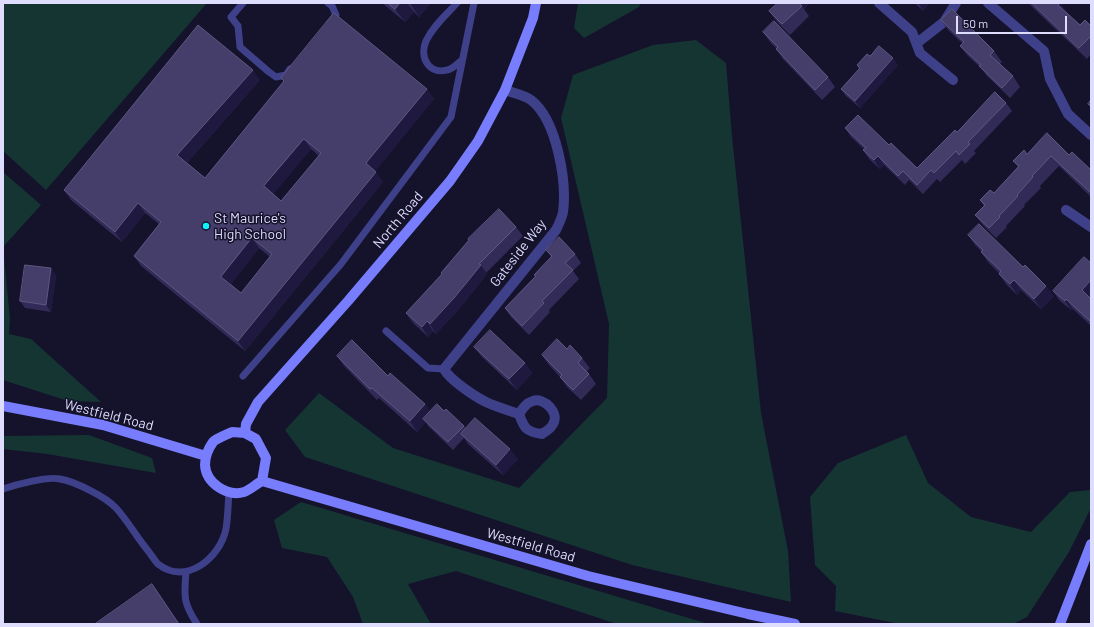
<!DOCTYPE html>
<html>
<head>
<meta charset="utf-8">
<style>
	body { margin:0 }
	#map { position:relative; width:1094px; height:627px; overflow:hidden; background:#15122b; font-family:Barlow,sans-serif }
	canvas { display:block }
	.frame { position:absolute; inset:0; border:4px solid #dfddfe; pointer-events:none }
	.scale { position:absolute; left:956px; top:16px; width:111px; height:18px; box-sizing:border-box; border:2px solid #dfddfe; border-top:0; padding-left:5px; font-size:12px; line-height:14px; white-space:nowrap; color:#dfddfe; -webkit-text-stroke:3px #15122b; paint-order:stroke }
</style>
</head>
<body>
<div id="map">
<canvas width="1094" height="627"></canvas>
<div class="frame"></div>
<div class="scale">50 m</div>
</div>
<script>
const ctx = document.querySelector('canvas').getContext('2d');
ctx.lineJoin = 'round';
function paint(path, color) {
  ctx.fillStyle = color;
  ctx.fill(path, 'evenodd');
}
function strokePath(path, color, width, dash) {
  ctx.strokeStyle = color;
  ctx.lineWidth = width;
  ctx.lineCap = dash ? 'butt' : 'round';
  ctx.setLineDash(dash || []);
  ctx.stroke(path);
}
function write(font, color, halo, rows, align = 'center') {
  ctx.font = font + ' Barlow,sans-serif';
  ctx.lineWidth = 3;
  ctx.setLineDash([]);
  ctx.textBaseline = 'middle';
  ctx.strokeStyle = halo;
  ctx.fillStyle = color;
  for (const [text, x, y, turn = 0] of rows) {
    ctx.save();
    ctx.translate(x, y);
    ctx.rotate((+turn || 0) * Math.PI / 180);
    ctx.textAlign = isNaN(turn) ? turn : align;
    if (halo) ctx.strokeText(text, 0, 0);
    ctx.fillText(text, 0, 0);
    ctx.restore();
  }
}
paint(new Path2D(`
	M3,3h204l-161,187 -43,-39z
	M578,3h63l-2,4 -55,31 -10,-10z
	M696,40l30,23 6,73 29,277 27,138 3,51 -159,-37 -327,-108 -20,-27 34,-37 74,55 126,40 88,-90 2,-74 -48,-206 12,-43 80,-30z
	M3,172l38,33 -38,42 7,72 -1,15 22,5 70,63 -33,-1 -65,-21z
	M89,435l63,23 4,15 -109,-19 -44,-5v-13z
	M906,435l22,48 43,34 60,15 39,-40 21,-2v18l-22,44 -42,65 -14,7h-113l-65,-13 1,-25 -21,-21 -5,-68 28,-34z
	M301,502l401,120 5,2h-90l-161,-53 -48,13 23,40h-68l-10,-27 -26,-40 -45,-9 -8,-28z`), '#153532');
strokePath(new Path2D(`
	M243,3l-12,14 7,9 2,21 29,25 7,5 10,-2 4,-6
	M328,3l4,3 4,9 -5,7
	M457,3c-11,12 -24,23 -31,38 -7,16 3,34 21,29 6,-1 11,-7 15,-10
	M386,331l42,37 16,1
	M243,376l98,-112 110,-147 23,-114
	M3,489c12,-4 44,-13 57,-10 14,2 46,18 56,29 12,13 21,30 33,44 3,4 6,9 9,12 28,22 62,-6 68,-35 2,-12 2,-25 3,-37
	M186,572c-2,24 -3,31 11,52`), '#3e4189', 7);
strokePath(new Path2D(`
	M879,3l33,29 8,21 33,27
	M988,3l56,48 6,28 18,35 23,21
	M917,43l27,-21 12,-19
	M505,90c8,3 19,5 26,10 26,20 36,82 32,112 -1,6 -4,12 -7,18l-112,139c6,11 30,27 42,33 10,5 22,8 33,12 4,-6 7,-11 14,-13 11,-4 27,12 20,23 -2,5 -7,7 -11,10 -16,-2 -18,-6 -23,-20
	M1066,210l25,17`), '#3e4189', 10);
strokePath(new Path2D(`
	M3,406l100,19 103,31
	M232,432l13,1 11,6 10,19 -4,23c-6,3 -12,9 -18,11 -17,5 -38,-9 -39,-27 0,-8 3,-16 8,-23 4,-4 13,-7 19,-10z
	M245,433l1,-9 12,-22 90,-101 102,-120 28,-40 27,-51 28,-72 3,-15
	M262,481l326,95 160,38 47,10
	M1060,624l31,-80`), '#777dfc', 10);
paint(new Path2D(`
	M382,3h49l-12,14 -5,-5 -9,10z
	M778,3h32l-6,6 5,7 -19,19 -13,-13 -8,-11z
	M915,3h15l-7,8z
	M1028,3h32l7,10 13,12 11,1v28l-4,5z
	M941,20l53,31 8,11 -2,2 13,12 7,11 -10,11 -23,-22 -5,-7 -14,-13 -8,-10 2,-3 -13,-12z
	M763,32l65,45 7,10 -13,13 -39,-41 -7,-11 -6,-6z
	M857,65h41l-38,43 -14,-12 -5,-7 18,-20z
	M281,78l146,11 7,10 -59,72 8,11 -138,169 -104,-85 -7,-10 25,-32 -14,-11 -23,29 -51,-42 -7,-10 196,-110 -73,83 18,15 79,-96zM311,149l8,7 -38,45 -8,-7zM259,248l11,9 -29,36 -10,-9z
	M1006,103l6,8 -38,40 2,2 -11,11 -3,-4 -22,22 -3,-3 -14,15 -14,-14 -4,5 -21,-20 -4,4 -11,-10 -6,-9 1,-1 -13,-12 -6,-9 44,17 28,23 40,-36z
	M1027,154l42,1 22,15v27l-32,-31 -19,20 1,2 -17,17 1,1 -19,20 1,1 -11,11 -13,-13 -8,-10 9,-9 -4,-6 14,-7 24,-26 -5,-6z
	M516,227l7,9 -37,37 1,1 -27,34 -24,26 -3,-3 -5,6 -15,-14 -7,-10z
	M968,235l86,61 -13,13 -20,-19 -4,5 -11,-11 -7,-10v-1l-11,-11 -7,-10v-1l-6,-6z
	M546,250l29,4 6,9 -8,8 6,8 -30,31 1,2 -21,23 -18,-18 -6,-9 30,-31 -1,-2 17,-18z
	M56,275l-5,37 -26,-4 -5,-7z
	M1053,291l37,6 1,2v27l-18,-17 -2,1 -12,-10z
	M474,347l51,16 7,10 -15,17 -35,-33z
	M567,349l15,9 8,10 -3,3 9,13 -15,16 -14,-13 -7,-10 -11,-12 -7,-10z
	M337,356l51,20 37,28 5,8 14,-1 20,15 2,2 52,31 -15,16 -35,-31 -4,-6 -11,12 -25,-24 -2,-4 -9,10 -38,-34 -2,2 -33,-34z`), '#322b58');
paint(new Path2D(`
	M400,3h7l7,9 -9,10 -10,-13z
	M410,3h21l-12,14z
	M799,3h11l-6,6z
	M918,3h12l-7,8z
	M1060,3l8,10 -2,2 -8,-10z
	M893,58l5,7 -38,43 -5,-7z
	M253,70l7,10 -75,85 -8,-10z
	M427,89l7,10 -61,75 -7,-11z
	M304,139l7,10 -40,48 -7,-11z
	M878,156l6,9 -4,4 -6,-9z
	M376,172l7,10 -138,169 -7,-10z
	M138,203l7,10 -23,29 -7,-10z
	M252,238l7,10 -30,39 -8,-10z
	M481,265l6,9 -27,34 -24,26 -6,-10z
	M51,268l5,7 -5,37 -5,-7z
	M1014,280l7,10 -4,5 -7,-11z
	M1091,280v16l-3,3 -6,-9z
	M1046,286l8,10 -13,13 -7,-10z
	M1066,299l7,10 -2,1 -6,-9z
	M427,321l6,10 -5,6 -6,-10z
	M525,363l7,10 -15,17 -8,-11z
	M425,404l7,11 -9,4 3,3 -9,10 -7,-11z
	M510,449l8,10 -15,16 -7,-10z`), '#1f193f');
const building = new Path2D(`
	M388,3h12l-5,6z
	M778,3h21l3,3 -20,18 -13,-13z
	M1032,3h28l-2,2 22,20 5,-5 6,6v10l-12,12z
	M952,9l42,42 -4,4 23,21 -11,12 -23,-22 2,-1 -21,-19 4,-4 -23,-22z
	M334,13l93,76 -61,74 10,9 -138,169 -104,-85 27,-34 -23,-19 -23,29 -51,-42 134,-165 55,45 -76,85 28,23 79,-97 -3,-3zM304,139l17,14 -40,48 -17,-15zM252,238l20,16 -31,39 -20,-16z
	M774,21l54,56 -13,13 -39,-41 2,-2 -15,-15z
	M879,46l14,12 -38,43 -14,-12 19,-21 -3,-3 10,-11 3,2z
	M995,92l11,11 -38,39 2,2 -11,11 -3,-4 -22,22 -3,-3 -14,15 -14,-14 -5,5 -20,-20 -4,4 -11,-10 3,-2 -21,-20 13,-13 31,30 2,-2 26,25 38,-38 2,2z
	M1091,100v7l-3,-3z
	M1047,133l22,22 3,-3 19,18v23l-40,-37 -19,20 1,1 -16,18 1,1 -19,20 1,1 -11,11 -14,-13 10,-10 -5,-5 10,-10 4,3 25,-27 -6,-5 11,-11 3,4z
	M499,209l17,18 -37,37 2,1 -27,33 -24,26 -3,-3 -5,6 -16,-14 36,-39 -1,-1 28,-33 -1,-1z
	M979,224l44,43 2,-2 21,21 -12,13 -20,-19 -4,4 -11,-10 2,-3 -20,-19 2,-2 -15,-15z
	M559,237l16,17 -10,9 8,7 -31,31 2,2 -22,23 -17,-18 31,-32 -2,-1 18,-19 -6,-6z
	M1084,257l7,6v17l-9,10 9,9v23l-25,-23 -1,2 -12,-10z
	M25,265l26,3 -5,37 -26,-4z
	M490,330l35,33 -16,16 -35,-32z
	M557,339l10,10 3,-4 12,13 -4,5 11,11 -16,16 -13,-13 2,-2 -20,-20z
	M352,340l36,36 2,-3 35,31 -15,17 -38,-33 -2,1 -33,-33z
	M437,404l7,7 2,-2 18,17 -16,16 -25,-23z
	M475,418l35,31 -14,16 -35,-31z
	M152,584l27,40h-84z`);
paint(building, '#453e6a');
strokePath(building, '#5d5781', 1);
for (const [x, y, r, color] of [
	[206,226,4,"#0ef1f9"]
]) {
  const dot = new Path2D();
  dot.arc(x, y, r, 0, 2 * Math.PI);
  ctx.fillStyle = color;
  ctx.fill(dot);
  strokePath(dot, '#15122b', 1.5);
}
write('14px', '#dfddfe', '#15122b', [
	["St Maurice's",214,218],
	["High School",214,234]
], 'left');
write('14px', '#dfddfe', '#15122b', [
	["North Road",398,220,-50],
	["Gateside Way",518,253,-52],
	["Westfield Road",109,415,14],
	["Westfield Road",531,545,16]
]);
</script>
</body>
</html>
